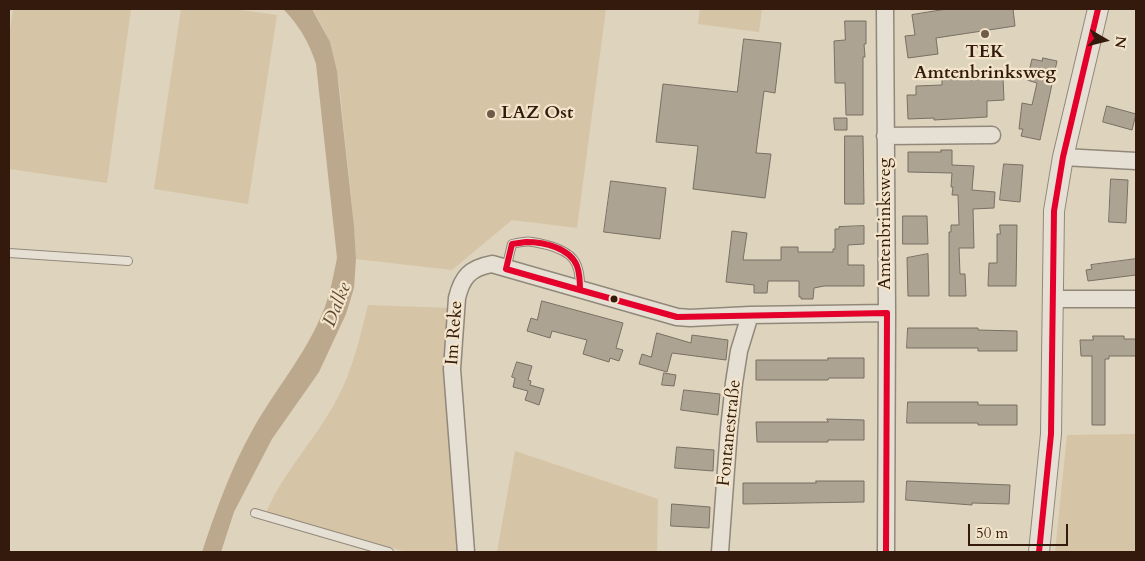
<!DOCTYPE html>
<html>
<head>
<meta charset="utf-8">
<style>
	body { margin:0 }
	#map { position:relative; width:1145px; height:561px; overflow:hidden; background:#ded3bd; font-family:Cardo,serif }
	canvas { display:block }
	.frame { position:absolute; inset:0; border:10px solid #331a0c; pointer-events:none }
	.north { position:absolute; left:1080px; top:15px; width:50px; height:50px; -webkit-text-stroke:4px #f3e5cb; paint-order:stroke; rotate:98deg; font-size:14px; font-weight:700; line-height:20px; text-align:center; color:#331a0c }
	.north::after { content:''; display:block; margin:auto; width:18px; height:22px; background:#331a0c; clip-path:polygon(50% 0,100% 100%,50% 72%,0 100%) }
	.scale { position:absolute; left:968px; top:524px; width:100px; height:22px; box-sizing:border-box; border:2px solid #331a0c; border-top:0; padding-left:6px; font-size:15px; line-height:18px; white-space:nowrap; color:#331a0c; -webkit-text-stroke:4px #f3e5cb; paint-order:stroke }
</style>
</head>
<body>
<div id="map">
<canvas width="1145" height="561"></canvas>
<div class="frame"></div>
<div class="north">N</div>
<div class="scale">50 m</div>
</div>
<script>
const ctx = document.querySelector('canvas').getContext('2d');
ctx.lineJoin = 'round';
function paint(path, color) {
  ctx.fillStyle = color;
  ctx.fill(path, 'evenodd');
}
function strokePath(path, color, width, dash) {
  ctx.strokeStyle = color;
  ctx.lineWidth = width;
  ctx.lineCap = dash ? 'butt' : 'round';
  ctx.setLineDash(dash || []);
  ctx.stroke(path);
}
function write(font, color, halo, rows, align = 'center') {
  ctx.font = font + ' Cardo,serif';
  ctx.lineWidth = 4.5;
  ctx.setLineDash([]);
  ctx.textBaseline = 'middle';
  ctx.strokeStyle = halo;
  ctx.fillStyle = color;
  for (const [text, x, y, turn = 0] of rows) {
    ctx.save();
    ctx.translate(x, y);
    ctx.rotate((+turn || 0) * Math.PI / 180);
    ctx.textAlign = isNaN(turn) ? turn : align;
    if (halo) ctx.strokeText(text, 0, 0);
    ctx.fillText(text, 0, 0);
    ctx.restore();
  }
}
paint(new Path2D(`
	M13,9h118l-24,174 -98,-14v-131z
	M181,9h53l43,6 -29,189 -94,-15z
	M312,9h294l-29,219 -65,-8 -60,50 -96,-11c-2,-37 -6,-74 -10,-111 -6,-50 -5,-97 -34,-139z
	M700,9h62l-3,23 -61,-8z
	M368,305l82,3 -6,60 15,181 -3,3h-49l-141,-39c17,-41 50,-74 71,-114 16,-30 23,-62 31,-94z
	M1136,434v118h-81l12,-117z
	M515,451l143,48 -1,53h-160z`), '#d5c4a6');
paint(new Path2D(`
	M283,9h29l18,33 7,29 17,155 2,33 -2,29 -8,26 -27,58 -47,67 -38,73 -13,40h-19c14,-42 29,-84 51,-123 22,-39 52,-74 69,-115 8,-18 11,-37 15,-56l-21,-194c-7,-22 -17,-39 -33,-55z`), '#bca98d');
const building = new Path2D(`
	M947,9h66l2,17 -79,12 2,16 -30,4 -3,-22 10,-1 -3,-20z
	M845,21h21v23h-2l1,13h-2v58h-17l-1,-32h-10l-1,-42 11,-1z
	M744,39l37,4 -6,50 -11,-2 -8,62 15,1 -6,44 -72,-9 5,-43 -42,-4 7,-58 74,8z
	M1043,58l14,3 -17,79 -19,-4 2,-7h-4l3,-26 10,2 5,-22 -10,-3 5,-21 10,2z
	M995,74l1,4h7l1,22 -17,1v16l-53,3v-2l-26,1 -1,-24h9v-9l26,-1v-7z
	M1107,106l29,8 -4,16 -29,-8z
	M834,118h13v12h-12z
	M845,136h18l1,68h-19z
	M941,150h11v15l22,1 -2,24 23,2 -1,16 -21,1 1,39h-15l1,26h5l1,22h-17v-64h2v-7h8l-1,-30h-6l1,-8h-2l1,-14 -44,-1v-20h33z
	M1004,164l19,1 -3,37 -20,-2z
	M1111,179l17,1 -2,43 -17,-1z
	M611,181l55,7 -6,51 -56,-7z
	M903,216h24l1,28h-25z
	M1000,225h17l-1,61h-28l1,-23h8v-29h3z
	M864,226v18l-16,1v20h16v21h-40l-10,2 -1,11h-12v-2h-2v-16h-31l-1,12h-13v-8l-28,-3 6,-51 15,2 -4,27h38v-13h17v5h35v-3h2v-20h4v-2z
	M928,254l1,42h-21l-1,-38z
	M1136,259v16l-48,6 -2,-11 6,-1 -1,-4z
	M542,301l81,22 -7,25 7,2 -4,11 -9,-3 -1,4 -26,-8 4,-14 -35,-9 -2,7 -23,-7 4,-13 6,2z
	M908,328h70v2l39,1v20h-39v-3h-71z
	M657,333l34,10 1,-8 36,5 -2,20 -54,-7 -5,19 -28,-8 3,-10 9,3z
	M1093,336h31v3h12v17h-27v3h-4v66h-13v-69h-11l-1,-16h13z
	M828,358h36v20h-35l-1,2h-72v-20h72z
	M517,362l15,4 -4,14 3,1 -1,4 14,4 -5,16 -14,-5 3,-9 -15,-4 2,-9 -3,-1z
	M664,373l12,2 -2,11 -12,-1z
	M684,390l36,4 -2,21 -37,-5z
	M908,402h70v3h39v20h-39v-2h-71z
	M827,419l37,1v20h-36v2h-71l-1,-20h72z
	M677,447l37,3 -1,21 -38,-3z
	M816,481h48v21l-121,2v-21h73z
	M907,481l103,4 -1,19 -37,-1v2l-66,-5z
	M672,504l38,3 -1,21 -38,-2z`);
paint(building, '#aca393');
strokePath(building, '#796f63', 1);
const service = new Path2D(`
	M9,253l119,8
	M506,269l6,-25c17,-4 18,-3 35,1 26,7 34,17 33,45
	M255,513l134,39`);
const minor = new Path2D(`
	M885,9l2,304 -1,239
	M885,136l107,-1
	M1063,157l73,4
	M1053,299h83
	M466,552l-14,-183 5,-71c5,-21 13,-30 35,-34l185,53 13,1 60,-3 137,-2
	M720,552l9,-123 5,-46 5,-32 11,-36`);
const tertiary = new Path2D(`
	M1039,552l12,-118 3,-223 9,-54 35,-148`);
strokePath(service, '#92887a', 10);
strokePath(minor, '#92887a', 19);
strokePath(tertiary, '#92887a', 22);
strokePath(service, '#e5dfd4', 8);
strokePath(minor, '#e5dfd4', 16);
strokePath(tertiary, '#e5dfd4', 20);
strokePath(new Path2D(`
	M526,242c18,0 44,6 51,24 3,8 3,16 3,24l-74,-21 6,-25z
	M580,290l97,27 210,-4
	M886,552l1,-239
	M1039,552l12,-118 3,-223 9,-54 35,-148`), '#e4002b', 6);
for (const [x, y, r, color] of [
	[985,34,5,"#6f5b4a"],
	[491,114,5,"#6f5b4a"],
	[614,299,4.5,"#331a0c"]
]) {
  const dot = new Path2D();
  dot.arc(x, y, r, 0, 2 * Math.PI);
  ctx.fillStyle = color;
  ctx.fill(dot);
  strokePath(dot, '#f3e5cb', 2);
}
write('bold 18px', '#331a0c', '#f3e5cb', [
	["TEK",985,53],
	["Amtenbrinksweg",985,74],
	["LAZ Ost",501,114,"left"]
]);
write('18px', '#331a0c', '#f3e5cb', [
	["Amtenbrinksweg",886,224,-90],
	["Im Reke",455,333,-86],
	["Fontanestraße",730,433,-84]
]);
write('italic 19px', '#5e4632', '#f3e5cb', [
	["Dalke",338,305,-68]
]);
</script>
</body>
</html>
